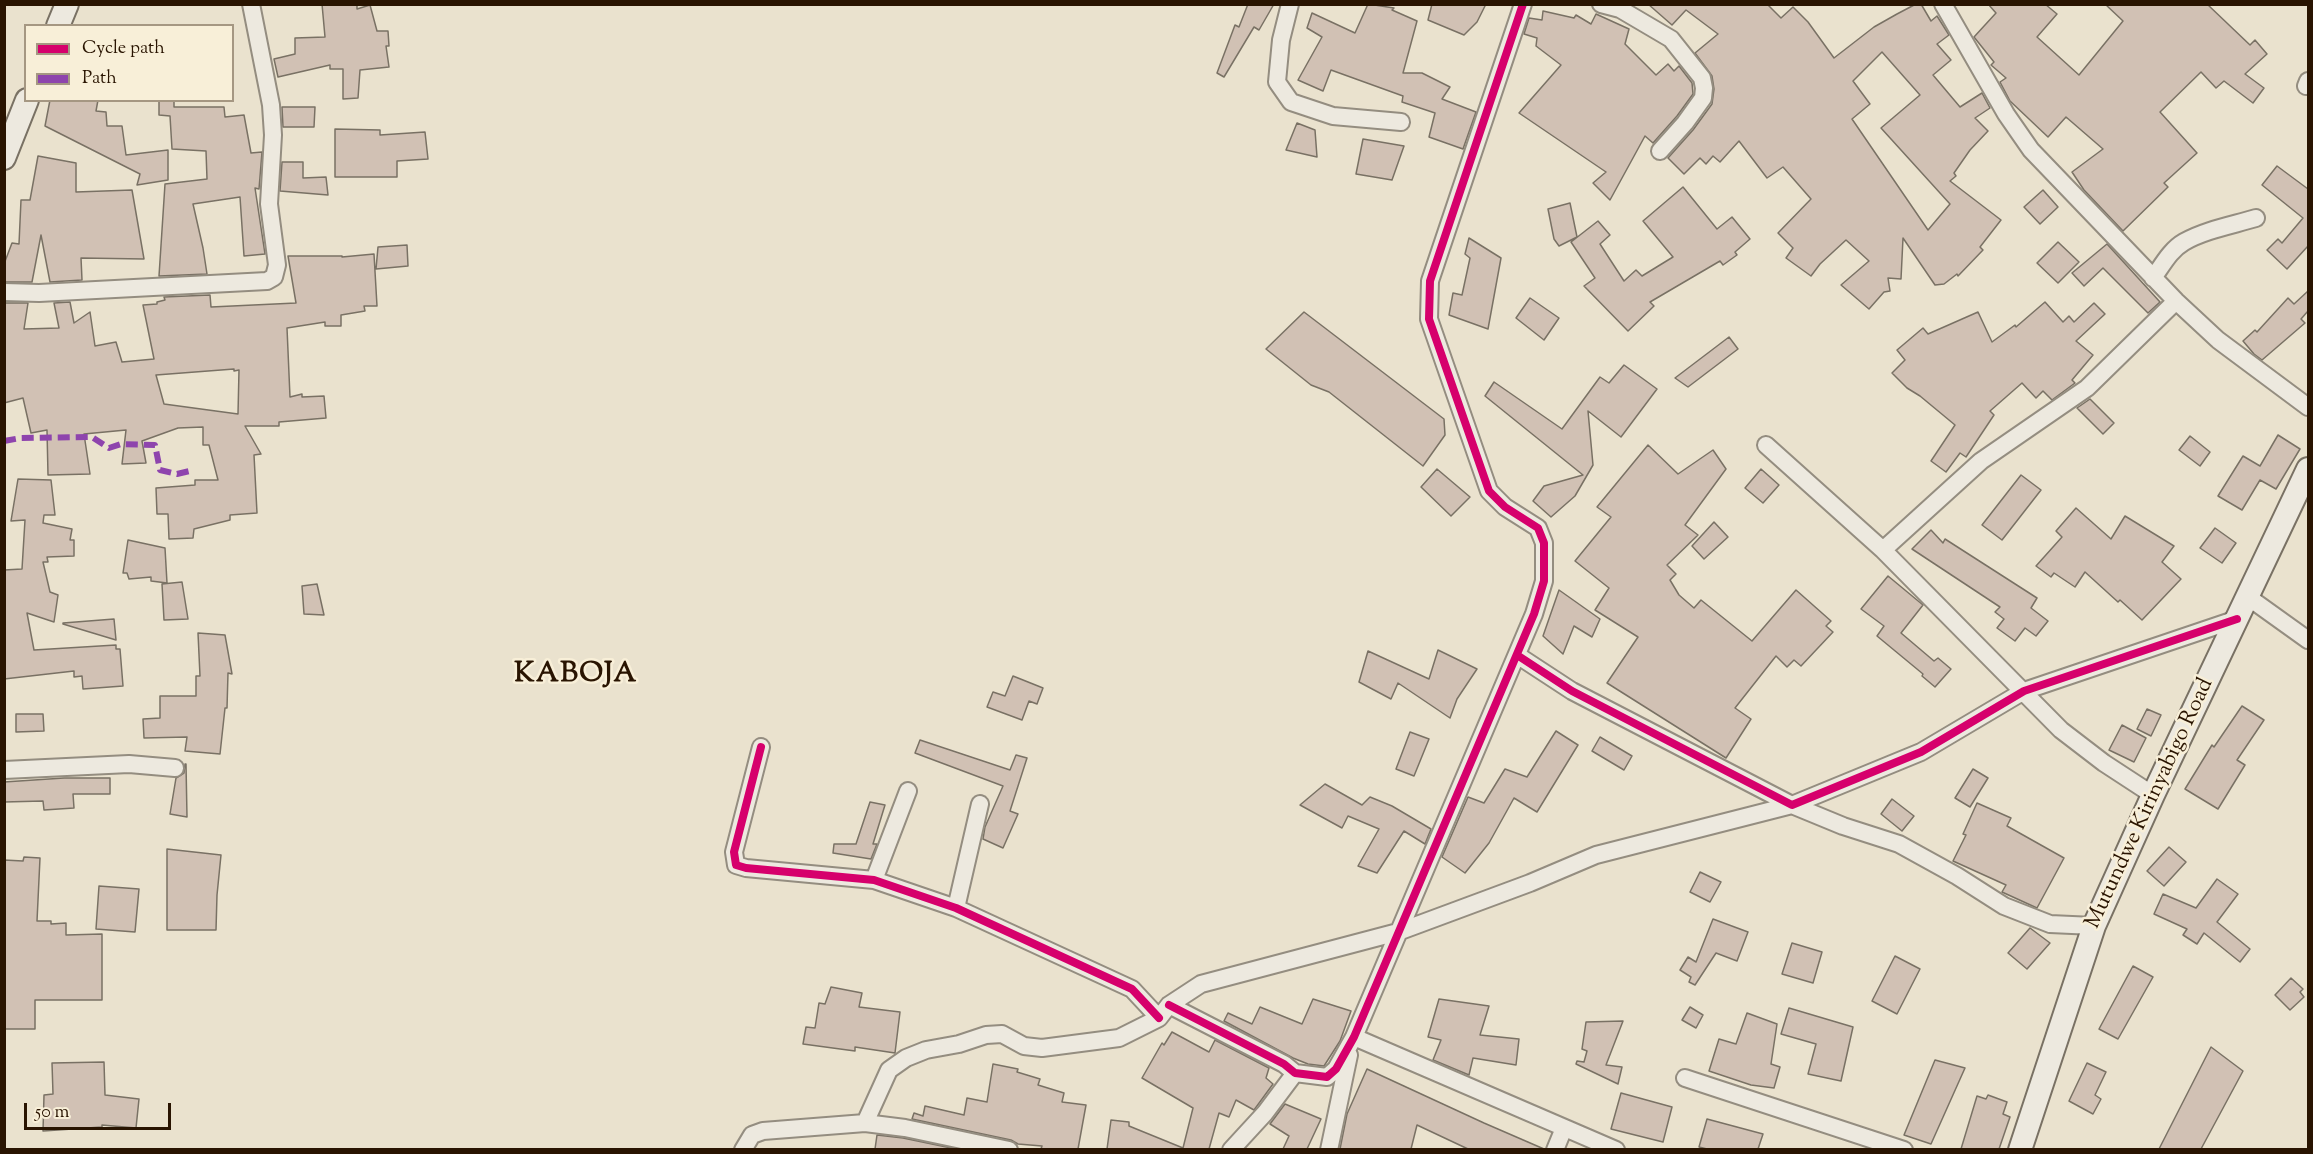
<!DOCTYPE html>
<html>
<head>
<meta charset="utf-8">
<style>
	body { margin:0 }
	#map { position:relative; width:2313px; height:1154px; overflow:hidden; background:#eae2ce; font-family:"Sorts Mill Goudy",serif }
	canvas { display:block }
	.frame { position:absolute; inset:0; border:6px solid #291401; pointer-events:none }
	.legend { position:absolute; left:24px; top:24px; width:210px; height:78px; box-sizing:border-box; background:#f8efd8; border:2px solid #a59782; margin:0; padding:8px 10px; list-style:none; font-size:18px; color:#291401 }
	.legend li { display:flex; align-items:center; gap:12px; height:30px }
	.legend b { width:30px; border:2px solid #a59782 }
	.scale { position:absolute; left:24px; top:1103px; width:147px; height:27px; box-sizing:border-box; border:3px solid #291401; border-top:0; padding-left:8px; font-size:18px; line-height:21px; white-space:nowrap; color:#291401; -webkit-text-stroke:4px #f8efd8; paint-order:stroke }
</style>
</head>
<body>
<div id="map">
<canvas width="2313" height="1154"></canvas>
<div class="frame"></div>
<ul class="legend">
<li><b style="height:8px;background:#d6006c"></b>Cycle path</li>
<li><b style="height:8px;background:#8e44ad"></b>Path</li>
</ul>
<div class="scale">50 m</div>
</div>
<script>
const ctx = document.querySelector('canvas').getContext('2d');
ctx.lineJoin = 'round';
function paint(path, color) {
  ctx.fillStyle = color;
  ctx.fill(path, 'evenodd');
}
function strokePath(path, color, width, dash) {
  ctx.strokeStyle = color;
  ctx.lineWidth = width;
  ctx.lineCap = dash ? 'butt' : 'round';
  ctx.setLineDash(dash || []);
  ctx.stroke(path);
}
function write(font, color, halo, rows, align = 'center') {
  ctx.font = font + ' "Sorts Mill Goudy",serif';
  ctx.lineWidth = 5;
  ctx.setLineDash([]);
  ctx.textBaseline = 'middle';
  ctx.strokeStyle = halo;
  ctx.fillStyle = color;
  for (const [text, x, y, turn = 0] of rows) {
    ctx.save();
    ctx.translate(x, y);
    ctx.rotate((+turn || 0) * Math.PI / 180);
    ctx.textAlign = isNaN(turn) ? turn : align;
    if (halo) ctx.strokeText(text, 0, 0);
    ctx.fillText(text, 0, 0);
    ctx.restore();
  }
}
const building = new Path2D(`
	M322,4h35v5l13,-4 7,26h11l1,15h-3l3,21 -29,3 -2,28 -15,1v-30h-13v-4l-52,12 -4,-18 21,-5v-16l30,-1z
	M1248,4h26l-15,26 -5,-3 -30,50 -7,-4 18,-48 4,2z
	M1368,4l26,4 -2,2 25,11 -14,52h19l28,14 -8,12 34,13 -13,37 -34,-12 6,-24 -33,-11 1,-6 -72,-26 -8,21 -25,-11 24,-43 -15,-9 5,-15 43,20z
	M1432,4h54l-9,18 -13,13 -36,-15z
	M1648,4h119l14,14 12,-11 15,15 26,36 40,-31 23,-13 19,-10h5l10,17 6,-5 12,19 -12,9 14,16 -18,15 27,32 22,-14 8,15 -15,10 13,13 -18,19 -16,23 2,3 -6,5 51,39 -21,27 3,3 -25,26 -1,-2 -13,10 -9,1 -32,-47 -2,41 -13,-1 2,13 -6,1 -15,17 -28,-24 28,-24 -23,-21 -26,24 -9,12 -25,-18 7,-10 -15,-15 33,-34 -28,-32 -16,11 -28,-37 -19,21 -7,-6 -7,8 -6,-6 -16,16 -16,-16 25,-28 19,-26 2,-15 -2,-13 -17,-23 23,-19 -32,-24 -14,15zM1882,52l38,43 -39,33 69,76 -22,26 -76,-111 18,-15 -17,-23z
	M1988,4h57l12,10 -20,23 42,38 44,-54 -18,-17h102l43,41 5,-5 12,14 -22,20 19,14 -11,15 -29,-22 -8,7 -15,-16 -41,40 37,41 -33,30 4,4 -45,44 -39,-41 -12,-18 31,-23 -37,-32 -18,20 -38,-36 -10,-19 6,-4 -15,-13 3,-3 -20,-25 22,-24z
	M1543,11l31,7 2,-3 15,9 5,-10 33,15 -4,15 31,31 12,-11 6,7 5,-5 13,17 1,11 -16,22 -24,27 -8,-7 -35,64 -17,-17 13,-11 -87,-59 42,-48 -25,-19 1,-8 -13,-4 5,-16 13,2z
	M50,100h48l-2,11 10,1 1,14h15l4,29 42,-5v30l-31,5 3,-11 -95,-48z
	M159,100h15v7h50l1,10 19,-2 7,38 11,-1 -3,37 -4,-1 10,66 -21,2 -4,-59 -47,7 10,44 4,26 -48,2 6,-92 42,-5 -1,-28 -34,-2 -2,-33 -11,-1z
	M282,107h33l-1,20h-31z
	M1297,123l18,7 2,27 -31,-7z
	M335,129l45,1v5l45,-3 3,27 -31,2v16h-62z
	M1363,139l41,7 -12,34 -36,-6z
	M38,156l38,7v29l56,-2 12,69 -63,-1 1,22 -32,2 -9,-47 -9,47h-28v-18l8,-21 7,1 2,-44h9z
	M282,162h21v16l23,-1 2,18 -48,-4z
	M2277,166l31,23v57l-21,23 -20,-19 11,-11 4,4 21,-25 -41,-33z
	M1683,187l34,42 15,-12 18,22 -15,13 2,3 -14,10 -3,-4 -70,41 4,4 -26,25 -44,-45 11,-8 -24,-36 27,-21 12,14 -10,9 24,37 12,-11 6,6 31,-19 -30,-36z
	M2043,190l15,17 -18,17 -16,-17z
	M1570,203l7,34 -18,9 -5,-7 -6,-30z
	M1469,238l32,20 -13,71 -39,-14 4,-22 9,2 8,-37 -5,-4z
	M2058,242l21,20 -21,21 -21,-20z
	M2107,244l53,58 -12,11 -45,-45 -19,18 -12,-13z
	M407,245l1,21 -32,3 2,-22z
	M374,254l3,52h-13l1,5 -24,4v11h-16v-4l-38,6 3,69 12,-3v3l22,-1 2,22 -47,4v4h-34l16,28 -7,1 3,58 -27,2v5l-36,9 -1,9 -24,1 -1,-25h-11l-1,-26 39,-3v-5h23l-9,-35h-6v-18l-25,1 -36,13 4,22 -24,1 4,-34 -42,4 6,40 -42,1 -1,-45 -16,3 -8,-35 -19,5v-100h24l-4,26 35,-1 -5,-25 16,-1 4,21 16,-11 5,34 21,-4 6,20 32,-3 -11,-54 14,-1v-2l8,-2 -1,-3 46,-2 1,12 85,-4 -8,-47h54v1zM234,369v2l5,-1 -1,44 -74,-10 -8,-29z
	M2308,291v20l-7,8 4,4 -43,37 -8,-6 -11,-13 12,-11 2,2 31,-34 6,6z
	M1530,298l29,20 -15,22 -28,-22z
	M2045,302l18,20 6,-6 5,6 20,-19 11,11 -29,27 17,14 -21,25 3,3 -23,17 -9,-9 -7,7 -14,-15 -32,28 4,4 -28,42 -6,-4 -14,19 -15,-11 24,-36 -35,-29 -13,-8 -15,-15 13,-13 -8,-10 26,-22 5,6 50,-22 14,30 23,-17 1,2z
	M1304,312l140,107 1,16 -22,31 -94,-74 -18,-7 -45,-36z
	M1729,337l9,12 -50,38 -13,-9z
	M1624,365l33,24 -36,48 -33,-26 5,54 -18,31 -24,21 -18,-16 11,-15 39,-11 -98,-79 9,-14 68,47 38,-52 9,6z
	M2090,399l24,24 -11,11 -26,-26z
	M2278,435l22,14 -24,40 -16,-9 -18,30 -24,-14 25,-40 17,10z
	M2190,436l20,16 -10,14 -21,-16z
	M1648,445l30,29 35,-24 13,19 -41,56 13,10 -31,30 9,9 -6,6 9,15 15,13 7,-8 51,41 44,-51 35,31 -5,5 7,6 -32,34 -7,-6 -7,7 -11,-11 -41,52 16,11 -25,39 -119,-75 31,-46 -43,-27 14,-22 -34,-27 36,-44 -14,-10z
	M1437,469l33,28 -19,19 -30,-29z
	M1761,469l18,16 -16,18 -18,-15z
	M2021,475l20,15 -39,50 -20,-15z
	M18,479l33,1 4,35h-11l-1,8 29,6 -2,11h4v16l-27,1 1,5h-5l7,30 8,3 -4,27 -27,-9 7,37 82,-5v4h4l3,37 -40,3 -1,-13 -8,1v-6l-70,8v-109l18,-1 3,-49 -14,1z
	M2076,508l35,31 14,-23 49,30 -12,16 19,17 -39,41 -22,-20 -2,2 -33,-30 -10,15 -21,-14 -3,4 -15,-11 26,-29 -6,-6z
	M1714,522l14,15 -24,22 -12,-13z
	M2215,528l21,15 -14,20 -22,-15z
	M1931,530l12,13 2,-4 92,59 -6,10 17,13 -12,15 -11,-8 -10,13 -18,-13 7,-9 -9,-7 5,-5 -88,-58z
	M128,540l37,8 2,35 -16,-2v-4l-22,2 -2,-6h-4z
	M1888,576l35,29 -22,28 33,28 4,-3 13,11 -16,18 -13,-11 1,-2 -46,-38 7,-10 -23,-17z
	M182,582l6,37 -24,1 -2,-36z
	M317,584l7,31 -20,-1 -2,-28z
	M1559,590l41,29 -8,18 -18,-11 -11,28 -20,-18z
	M114,619l2,21 -53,-16v-1z
	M198,633l27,2 7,39 -4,-1 -1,35h-2l-5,46 -35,-3 2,-14 -43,1 -1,-19 17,-1v-22h36v-20h4z
	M1438,650l39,19 -20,30 -7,19 -52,-35 -7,16 -32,-17 9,-31 61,28z
	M1013,676l30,12 -6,16 -8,-3 -7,19 -35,-13 6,-15 12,4z
	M2242,706l22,14 -27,40 8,5 -27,44 -33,-20 27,-44 2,2z
	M2147,709l14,6 -10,21 -14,-7z
	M16,714h27l1,17 -28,1z
	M2122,725l24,13 -12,24 -25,-12z
	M1556,731l22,14 -41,67 -23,-14 -25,45 -24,30 -23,-16 26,-60 16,6 21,-34 22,8z
	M1410,732l19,7 -15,37 -18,-7z
	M1600,737l32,19 -8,14 -32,-19z
	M920,740l90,30 6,-15 11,3 -17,53 8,3 -15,34 -20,-9 2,-12 18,-41 -88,-33z
	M185,764h1l1,53 -17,-3 6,-36 8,-5z
	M1973,769l15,9 -18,29 -15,-9z
	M64,778h46v16h-37l1,14 -30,2 -1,-9 -39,1v-20z
	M1325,784l37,21 8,-8 22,9 39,23 -6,15 -21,-13 -27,42 -19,-7 21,-37 -31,-13 -6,12 -42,-23z
	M1892,799l22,17 -12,15 -21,-17z
	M870,802l15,3 -12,39h4l-6,15 -38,-6 1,-9h22z
	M1977,803l34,15 -4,8 57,32 -27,50 -35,-16 4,-7 -53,-24 13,-26 -3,-1z
	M2169,847l17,15 -22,24 -17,-15z
	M167,849l54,6 -4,40 -1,35h-49z
	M24,857l16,1 -3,63h14v3l15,-1v12l36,-1v66h-67v29h-31v-169l19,1z
	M1700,872l21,10 -11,20 -20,-10z
	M2217,879l21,15 -21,28 33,27 -10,13 -36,-29 -7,11 -14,-9 4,-6 -33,-15 9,-20 33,14z
	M99,886l40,3 -4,43 -39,-3z
	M1713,919l35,13 -11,29 -21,-8 -21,32 -6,-3 2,-5 -11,-7 8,-13 8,5z
	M2030,928l20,15 -23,26 -19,-16z
	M1792,943l30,9 -9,31 -31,-9z
	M1895,956l25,13 -23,45 -25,-13z
	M2133,966l20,11 -35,62 -19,-10z
	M2291,978l12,11 -3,3 4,5 -14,13 -15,-15z
	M831,987l31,6 -3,14 41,5 -5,41 -40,-6v4l-52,-7 3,-17 9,1 4,-25 6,1z
	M1313,999l38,12 -11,30 -16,25 -16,-2 -15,-6 -69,-37 4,-8 24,11 8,-17 42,17z
	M1439,999l50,7 -9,29 39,4 -3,26 -43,-7 -4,17 -36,-15 8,-20 -13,-3z
	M1690,1007l13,8 -7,13 -14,-8z
	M1789,1008l64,19 -12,54 -33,-7 8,-30 -35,-10z
	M1747,1013l30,11 -6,40 9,3 -6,21 -23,-3 -42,-14 10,-32 17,5z
	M1623,1021l-17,44 16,2 -4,17 -42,-20 1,-3 7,1 3,-11 -5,-2 4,-27z
	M1172,1032l37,20 6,-12 54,28 -3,10 7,6 -19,26 -18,-10 -7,17 -10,-4 -10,36h-102l4,-29 18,2v4l54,22 10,-40 -51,-30 20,-35 2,2z
	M2211,1047l32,24 -42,78h-42z
	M1935,1060l30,8 -34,76 -27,-9z
	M104,1062l1,33 34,4 -3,29 -34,-3v2l-59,4 1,-36 9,-1 -1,-31z
	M2087,1063l19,9 -11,23 6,4 -8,15 -24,-13z
	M993,1064l25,5 -1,3 23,7 -2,6 26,8 -2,9 24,3 -8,44h-37l1,-3 -24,-2 -7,-4 -99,-21 2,-6 9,3 2,-10 39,9 3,-17 20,4z
	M1367,1069l117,54 60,26h-76l-51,-24 -6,24h-71l7,-35z
	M1621,1093l51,14 -9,35 -52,-13z
	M1988,1095l19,7 -4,12 7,3 -11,32h-38l16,-53 9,3z
	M1285,1104l36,15 -14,30h-24l6,-13 -19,-12z
	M1707,1119l56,15 -5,15h-51l-8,-2z
	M877,1135l26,3 53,11h-81z`);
paint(building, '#d1c1b4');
strokePath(building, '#797164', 1.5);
const street = new Path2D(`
	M1290,4l-9,36 -4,42 14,20 42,14 68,6
	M1601,4l19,5 51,30 31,39 2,10 -1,10 -18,25 -25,28
	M1943,4l63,110 25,36 145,151 42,39 90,67
	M2306,86l2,-5
	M2153,278c9,-12 17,-28 31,-36 21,-12 49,-17 72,-24
	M4,292l35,1 228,-12 7,-4 3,-12 -8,-61 4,-69 -2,-30 -20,-101
	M1766,445l117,105 178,180 43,33 49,32
	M1883,550l98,-89 106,-73 89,-87
	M2248,597l60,43
	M1517,655l55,36 220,114 129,-53 103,-61 213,-72
	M761,747l-27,105 2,13 10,3 128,12 82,28 176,81 27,29
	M4,770l125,-6 46,4
	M874,880l34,-89
	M956,908l24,-104
	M1169,1005l115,59 11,9 32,4 9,-8 18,-32 180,-423 10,-33v-38l-6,-15 -33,-21 -16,-16 -60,-172 1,-38 93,-277
	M1354,1037l262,113
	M1685,1078l219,72
	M865,1123l24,-53 17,-12 20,-8 33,-6 27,-9 16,-1 22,12 18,2 77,-10 40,-20 10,-13 32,-21 197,-52 132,-49 66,-28 196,-50 51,21 56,18 58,32 47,30 46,18 44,2
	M743,1150l9,-15 11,-4 102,-8 40,5 104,22
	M1231,1150l34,-37 30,-40
	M1329,1150l20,-95
	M1555,1150l9,-22`);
const secondary = new Path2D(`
	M58,26l9,-22
	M4,158l23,-58
	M2020,1150l74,-224 59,-131 155,-326`);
strokePath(street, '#948d80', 20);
strokePath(secondary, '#797164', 26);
strokePath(street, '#ede9df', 16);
strokePath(secondary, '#ede9df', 22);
strokePath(new Path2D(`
	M4,441l17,-3 71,-1 17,11 12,-4 34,1 5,25 17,4 17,-4`), '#8e44ad', 6, [12, 6]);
strokePath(new Path2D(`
	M1517,655l55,36 220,114 129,-53 103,-61 213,-72
	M761,747l-27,105 2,13 10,3 128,12 82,28 176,81 27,29
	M1169,1005l115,59 11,9 32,4 9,-8 18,-32 180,-423 10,-33v-38l-6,-15 -33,-21 -16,-16 -60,-172 1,-38 93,-277`), '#d6006c', 8);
write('22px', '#291401', '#f8efd8', [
	["Mutundwe Kirinyabigo Road",2151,804,-65]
]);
ctx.letterSpacing = '1.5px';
write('bold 28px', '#291401', '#f8efd8', [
	["KABOJA",576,676]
]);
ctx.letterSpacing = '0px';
</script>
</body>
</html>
